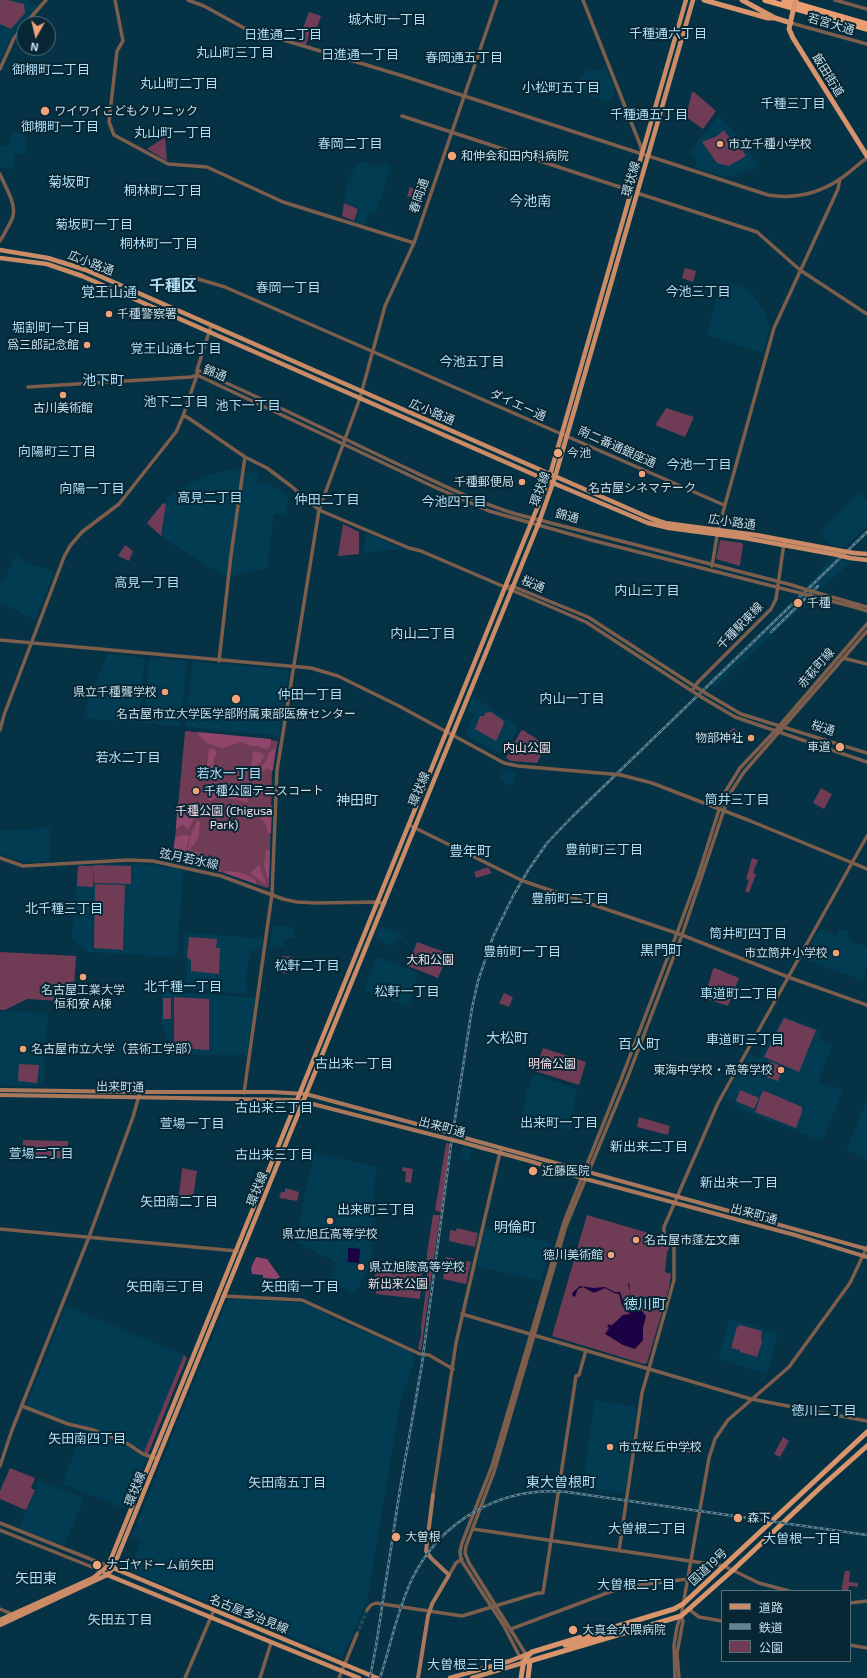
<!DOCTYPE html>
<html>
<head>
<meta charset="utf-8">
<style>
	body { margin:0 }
	#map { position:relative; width:867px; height:1678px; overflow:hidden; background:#053244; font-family:"Exo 2","Noto Sans JP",sans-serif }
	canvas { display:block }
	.legend { position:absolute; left:721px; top:1590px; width:130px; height:72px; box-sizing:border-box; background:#072735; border:1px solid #54707d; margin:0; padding:5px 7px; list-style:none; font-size:12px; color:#c7dde8 }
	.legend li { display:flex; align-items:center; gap:8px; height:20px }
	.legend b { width:20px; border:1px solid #54707d }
	.north { position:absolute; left:16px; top:16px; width:40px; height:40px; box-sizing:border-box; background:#072735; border:1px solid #54707d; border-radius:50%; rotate:188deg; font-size:11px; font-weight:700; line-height:16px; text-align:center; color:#c7dde8 }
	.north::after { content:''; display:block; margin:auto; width:14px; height:18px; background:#efa377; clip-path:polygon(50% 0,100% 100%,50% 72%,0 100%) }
</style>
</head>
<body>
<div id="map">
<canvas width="867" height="1678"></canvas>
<ul class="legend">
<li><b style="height:5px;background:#cb8b66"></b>道路</li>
<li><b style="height:5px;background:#608291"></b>鉄道</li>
<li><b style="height:11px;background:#703c55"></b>公園</li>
</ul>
<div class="north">N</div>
</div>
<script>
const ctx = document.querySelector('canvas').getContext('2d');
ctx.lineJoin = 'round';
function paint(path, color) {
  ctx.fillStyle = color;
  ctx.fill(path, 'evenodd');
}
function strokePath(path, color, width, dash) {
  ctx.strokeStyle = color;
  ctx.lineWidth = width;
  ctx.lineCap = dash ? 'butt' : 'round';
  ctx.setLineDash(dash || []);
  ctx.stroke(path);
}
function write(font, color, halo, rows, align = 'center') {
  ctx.font = font + ' "Exo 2","Noto Sans JP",sans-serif';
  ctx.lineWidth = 4;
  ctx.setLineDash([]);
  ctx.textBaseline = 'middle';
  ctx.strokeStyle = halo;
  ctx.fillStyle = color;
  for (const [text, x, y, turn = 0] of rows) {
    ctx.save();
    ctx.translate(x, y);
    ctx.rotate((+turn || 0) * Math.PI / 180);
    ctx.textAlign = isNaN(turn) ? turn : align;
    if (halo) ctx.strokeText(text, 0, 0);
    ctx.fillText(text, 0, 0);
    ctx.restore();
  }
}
paint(new Path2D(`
	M0,0h29l9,6 -28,33 -10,23z
	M606,67l9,23 -6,12 -33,-11 5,-17 4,1 2,-7 9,3z
	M719,115l18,20 22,31 -1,1 -24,10 -6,-2 -1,3 -34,-11 5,-3 -8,-12z
	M11,132l13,1 4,21 -13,-1 -1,16 -14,-2v-22l10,1z
	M362,161l20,7 2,-5 7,3 -15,47 -6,-2 -5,14 -10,-3 4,-14 -15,-5 4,-22 8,-16z
	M722,280l28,10 13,20 7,18 -7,25 -57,-18z
	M228,470l31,3 -1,9 11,2 20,12 -3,19 -12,-1 -7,54 -35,8h-8l-58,-36 -20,-16 26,-31 33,-17z
	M859,493l8,8v22l-4,7 -18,17 -14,-2 -12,-12z
	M365,533l37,15v1l-38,4z
	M17,553h1l3,8 34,11 -20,48 -35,-18v-18l7,-9z
	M834,558l17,4 -137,126 -7,-5 91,-87 32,-37z
	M108,654l37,4 -6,65 -54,-5 -1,-1 5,-22z
	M149,658l38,3 -7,66 -37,-5z
	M192,661l96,9 1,2 -10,62 -1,2 -92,-9z
	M472,697h2l44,30 -15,28 -38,-20 9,-21 -7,-3z
	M505,768l12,6 -6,12 -12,-6z
	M50,828v33l-25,1 -25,-8v-20l2,-4z
	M113,864l42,1 26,4 2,3 -6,82 -3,3 -87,-5 -15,-13 5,-72 2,-2z
	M272,926l22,1 1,11h-11v8l-14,2z
	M380,926l24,9 -1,4 -6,-2 -4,9 -19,-8z
	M819,929l18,7 2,-7 10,3 -2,6 3,1v2l17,6v16l-3,17 -1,1 -60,-22z
	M185,932l78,7 -2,11h-9l-3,7 -4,26 2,1v10l-62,-5 3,-29 -2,-4 -3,-1z
	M377,957l42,16 -11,34 -44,-17z
	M162,991l93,7 -8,57h-75l-10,-34z
	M0,1011l48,2 -5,73 -43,-1z
	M783,1016l39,15 -4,8 15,7 -15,35 25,9 -21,51 -88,-34 2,-5 -11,-4 24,-45 10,6z
	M535,1075l42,14 -7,41 -46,-13 -2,-3 5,-23z
	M867,1100v59l-21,-9z
	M462,1147l11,3 -5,11 -8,-2z
	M314,1153l63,14 -2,13 -4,85 -17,29 -25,-13 8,-18 -40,-21 5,-35z
	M485,1228l67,15 -11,38 -64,-15z
	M229,1299l68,3 14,4 32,17 71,30 -1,14 -14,37v4l-32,193 -24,55 -2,1 -212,-87 12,-30 -9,-4 95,-236z
	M69,1307l115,48 -40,97 -49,-24 -30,-6 -39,-16 39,-98z
	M729,1319l49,14 -11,41 -49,-15z
	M595,1400l42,7 -12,85 -2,1 -39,-6 -2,-1z
	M83,1429l10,3 34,14 20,11 -21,52 -64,-25z
	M39,1480l45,19 -20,47 -45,-18z
	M435,1655l2,6 5,-2 4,12 -10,4 -6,-18z`), '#013c52');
paint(new Path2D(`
	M0,0h8l16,4 1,9 -14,16 -11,-5z
	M309,12l12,4 -7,20 -5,-1 -3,10 -8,-3z
	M692,92h2l22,19 -13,18 -17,-12z
	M724,130l12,17 4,-1 6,10 -17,10 -12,-3 -15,-21 15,-6z
	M165,137l2,24 -20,-12z
	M410,187l13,6 -3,8 -13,-5z
	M344,203l14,6 -4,12 -12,-5z
	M685,268l11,3 -3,11 -11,-4z
	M666,408l28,9 -9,20 -28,-11 -1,-2z
	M163,503l3,1 -5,32 -14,-13z
	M343,524l16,8v22l-21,2z
	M720,540l22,3 1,2 -3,20 -1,1 -23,-7z
	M125,545l8,6 -4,10 -11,-5z
	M491,712l13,9 -1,2 1,1 -8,17 -21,-12 5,-13h4l1,-3z
	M734,728l7,6 -8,8 -9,-8z
	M523,730l23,15 -9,18 -26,-2 -5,-3 15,-27z
	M186,731l92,10 -6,29 -3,117 -2,1 -46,-16 -48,-13 12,-127z
	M821,788l11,6 -8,15 -11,-6z
	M752,858l6,2 -5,13 3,1 -7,19 -4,-2 4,-11 -3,-1z
	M94,865l37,1v18l-37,-1z
	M79,866h15l-1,21 -16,-1 1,-19z
	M488,867l4,6 -16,5 -2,-6z
	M95,884l30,1 -2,65 -29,-2z
	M189,937l28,2 -1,9h4l-1,26 -28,-3v-11l-4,-3z
	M417,942l30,11 1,2 -10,23 -30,-12z
	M0,952l76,4 -2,31 -14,14 -33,-2 -22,11h-5z
	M282,956l12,1v11h-7v6l-5,-1z
	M715,968l24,10 -11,28 -24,-8 9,-29z
	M504,993l9,4 -4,10 -10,-4z
	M174,997l35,2v51l-35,-2z
	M163,998h8v21h-8z
	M784,1018l32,12 -17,42 -35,-15z
	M543,1048l43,14 -7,23 -44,-14z
	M769,1061l15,6 -6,14 -15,-5z
	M19,1064l20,1 -2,18 -19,-2z
	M740,1090l19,8 -5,11 -18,-8z
	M765,1091l37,16v5l-6,16 -41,-16 7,-20z
	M639,1117l31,9 -2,9 -31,-8z
	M23,1140l45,1v18l-44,-3 -2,-2z
	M446,1143l5,1 -10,68 -5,-1 -1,-1z
	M403,1167l10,2 -2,14 -6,-1 1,-10 -4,-1z
	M182,1168l15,3 -4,27 -14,-3z
	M285,1188l14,4 -2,9 -18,-3 2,-6h4z
	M433,1215h7l-19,136 -3,-2 3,-14v-8l6,-45v-29z
	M587,1215l75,22 8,10 -3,5 -2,20 6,2 -2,14 -22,75 -3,1 -92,-28z
	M457,1228l21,5 -3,14 -26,-6 1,-11 6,1z
	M446,1257l25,5 -5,22 -23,-5z
	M377,1269l45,3 -2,27 -44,-5 -1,-23z
	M740,1325l22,6 -1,5 1,6 -5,15 -17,-5v-2l-9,-2 6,-21z
	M184,1355l3,3 -39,96 -4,-2z
	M783,1437l6,4 -9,16 -6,-3z
	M686,1439l8,1 -2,13 -8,-1z
	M10,1468l25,10 -4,10 4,2 -9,20 -26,-11v-8z
	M845,1571h5l-1,11 9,1v4l-9,-1 -1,5h-6v-5z`), '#703c55');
paint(new Path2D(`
	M198,732l73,7v5l-4,6 -9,-4h-8l-8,-4 -20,6 -15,-5 -7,-6z
	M276,747l-3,23 -3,1 -2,-3 -11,6v-3l9,-10 2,-7z
	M209,748l5,1 3,3 -3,7 -1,11 -5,4 -2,-2z
	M253,751l6,1 6,3 -5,8 -8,8 -1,-5z
	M216,782c6,8 2,15 -6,19l-3,-4 7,-5v-7z
	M243,784l2,2 -2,7 5,6 -1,4 -11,-4h-11v-2z
	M270,806h2l-1,27h-3l-1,-6 -12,-18 1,-2 13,1z
	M177,812l17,6 -5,11 -6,-4 -3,1 -2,3h-2z
	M197,821l3,1 -2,16 -4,7 -3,1 -1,4 12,3 -7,1 -3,3 -5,-1 2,-16z
	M185,835l4,1 -4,20 -12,-3 2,-15 3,-2z
	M266,850l4,1 -1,27h-2l-3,-14z
	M186,859c8,0 32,3 35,11v2l-34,-9z
	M259,865l7,18 -1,1 -15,-11z
	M226,871c11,0 21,3 30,9v4l-31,-11z
	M256,1257l11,2 13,18 -4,2 -13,-1v-3l-11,-1 -1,-6z`), '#90456b');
paint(new Path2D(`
	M348,1248l12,1 -1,14 -11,-1z
	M629,1283l3,25 10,3 4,5 -3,12v12l-8,9 -12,-4 -18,-11 4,-6 -2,-2 1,-1 2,-1 1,2 12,-11 7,-1 -8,-8 -3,-12 -5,-1 -9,-5 -11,5 -11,-6 -5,2 -3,8 -3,-2 1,-3 7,-6 13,2 12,-1 10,5h5l4,13 5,3 1,-16 -2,-8z`), '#1b0244');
strokePath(new Path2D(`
	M357,1634l10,-24`), '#224c5d', 3.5, [3.5, 2]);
strokePath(new Path2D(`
	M115,0l8,41 -6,10 -8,71 5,13 54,29 39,3 76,35 131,41
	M188,0l16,6 40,22 159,48 365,119c25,4 50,-1 72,-16 9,-6 17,-14 27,-21
	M583,0l58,147 1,7
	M835,0l32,9
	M791,23l76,21
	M25,24l21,-24
	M0,69l14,-31 10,-12
	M402,116l230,75
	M0,174c5,13 18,31 12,45 -3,7 -8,15 -12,22
	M637,193l120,39 43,38 67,44
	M191,277l34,10 499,218
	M197,370c70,30 138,65 207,97 36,17 73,35 112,47l276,71 12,4
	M28,387l163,-10 6,-2 233,110 59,26 102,29 209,53
	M183,416l4,1 58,40 22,11 24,18 28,24 90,38 12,3 165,71 109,71
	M712,566l6,-36 56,-202 64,-139 2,-10
	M505,587l7,-1 76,31 111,72
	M856,604l11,3
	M854,607l13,4
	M0,640l311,28 27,8 61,30 105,57 14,3 93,8
	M843,658l24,6
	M219,661l12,-106 14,-98
	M692,691l6,-9 73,-73 5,-10 8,-56
	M707,694l34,20 126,39
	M703,698l32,19 132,45
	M0,730l4,-15 60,-158 6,-11 12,-14 37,-28 57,-72 7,-16 14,-41v-5l14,-44
	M621,775l31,8 96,37 119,49
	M409,825l112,55
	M0,858l23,8 105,-6 25,1 68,15 62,23 14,3 20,1 61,-1 6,2
	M526,882l156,53 106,42 79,28
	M244,1093l28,-199 5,-124 42,-260 41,-112 25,-92 29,-63 83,-243
	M0,1229l237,22
	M223,1296l79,4 118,54 9,1 24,14
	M462,1314l289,85 116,22
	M22,1406l46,18 26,6 34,14 15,10 15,5
	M0,1466l12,-36 77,-193 44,-120 7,-25
	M433,1495l23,-152 45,-195
	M0,1523l108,43
	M473,1529l251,37 35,17 30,8
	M0,1530l102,41
	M619,1551l23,-158 32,-113v-35l-10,-11v-7l54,-124 149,-267
	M449,1575l7,-12 6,-4
	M850,1603l17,-2
	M0,1609l12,5
	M367,1610l4,-5 5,-2 86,13 76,-23h5l33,-217 3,-1 7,-25
	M690,1610l9,7 23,4
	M511,1629l112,-42 65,-8
	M850,1645l17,3
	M527,1656l-58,-93 -4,-10 1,-7 28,-74 72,-246 61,-147 55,-144 47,-140 15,-23 123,-141
	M523,1663l-19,-37 -43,-66 -1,-8 2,-9 30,-77 72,-244 58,-145 55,-144 21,-57 26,-82 16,-26 35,-37 92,-107
	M185,1678l29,-68
	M260,1678l11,-35
	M339,1678l18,-44
	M675,1678l-1,-33 3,-18 5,-16 27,-153 6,-19 13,-19 61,-53 61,-84 17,-36
	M679,1678l-2,-25 6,-32 -2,-5`), '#7d5d4c', 3.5);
strokePath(new Path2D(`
	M0,1090l140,2h132l34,2 144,39
	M0,1095l297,5 152,39
	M458,1136l409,113
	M457,1141l76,21 49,16 213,57 72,22
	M418,1678l10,-62 4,-12 17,-29 -18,-17 -5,-7 7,-56`), '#a9775b', 4);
strokePath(new Path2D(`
	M0,250l48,8 38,12 564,248 15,5 91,12 86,16
	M0,258l47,6 35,12 471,207 95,40 21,5 76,10 93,17
	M854,553l13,1
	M850,558l17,2
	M111,1567l266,111
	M105,1574l254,104
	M0,1620l93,-42 15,-12 432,-1065 10,-26 136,-475
	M0,1625l107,-50 6,-7 425,-1043 17,-48 138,-477
	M450,1678l60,-17 20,-8
	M472,1678l54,-16`), '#cb8b66', 4.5);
strokePath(new Path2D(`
	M704,0l64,18h7
	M742,0l33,18 16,5
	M793,11l-4,18 4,9 74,118
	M605,1635l33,-10
	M565,1645l42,-11
	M521,1678c2,-11 1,-18 11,-26l142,-43 9,-5 184,-172
	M528,1678l2,-17 151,-45 52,-46 89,-84 45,-40`), '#da946b', 5);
strokePath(new Path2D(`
	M765,0l102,29
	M784,0l83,24`), '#ea9d70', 5.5);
const rail = new Path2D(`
	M771,632l47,-46
	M370,1678l6,-32 24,-157 22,-125 29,-219 21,-137 6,-27 15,-44 20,-41 16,-27 18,-26 25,-26 295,-285
	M380,1678c11,-33 17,-68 32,-99 29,-59 89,-93 155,-87l300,43`);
strokePath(rail, '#608291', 2.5);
strokePath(rail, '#072735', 1, [3]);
strokePath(new Path2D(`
	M804,589l52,15
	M800,593l54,14
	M699,689l8,5
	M695,693l8,5
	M611,774l10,1
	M521,880l5,2`), '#7d5d4c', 3.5);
strokePath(new Path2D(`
	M450,1133l8,3
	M449,1139l8,2`), '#a9775b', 4);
strokePath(new Path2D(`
	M842,551l12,2
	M838,555l12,3`), '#cb8b66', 4.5);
strokePath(new Path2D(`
	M793,11l3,-10`), '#da946b', 5);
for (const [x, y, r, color] of [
	[45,111,5,"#efa377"],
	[720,144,4,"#efa377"],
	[452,156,5,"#efa377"],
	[109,314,4,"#efa377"],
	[87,345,4,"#efa377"],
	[63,395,4,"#efa377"],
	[558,453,5,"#efa377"],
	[642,474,4,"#efa377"],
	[522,482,4,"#efa377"],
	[798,603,5,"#efa377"],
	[165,692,4,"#efa377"],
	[236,699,5,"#efa377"],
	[751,738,4,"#efa377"],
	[840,747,5,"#efa377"],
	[196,791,4,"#efa377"],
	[836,953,4,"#efa377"],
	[83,977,4,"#efa377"],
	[23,1049,4,"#efa377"],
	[781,1070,4,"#efa377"],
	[533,1171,5,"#efa377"],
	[330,1221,4,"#efa377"],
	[636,1240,4,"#efa377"],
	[611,1255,4,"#efa377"],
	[361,1267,4,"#efa377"],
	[610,1447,4,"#efa377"],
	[738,1518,5,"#efa377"],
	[396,1537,5,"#efa377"],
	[97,1565,5,"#efa377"],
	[573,1630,5,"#efa377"]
]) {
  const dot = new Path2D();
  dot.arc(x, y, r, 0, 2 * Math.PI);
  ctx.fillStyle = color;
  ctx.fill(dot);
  strokePath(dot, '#072735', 1.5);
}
write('12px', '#c7dde8', '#072735', [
	["若宮大通",831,24,16],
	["飯田街道",828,75,58],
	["環状線",631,179,-74],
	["春岡通",419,196,-71],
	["広小路通",91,263,21],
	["錦通",215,373,21],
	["ダイエー通",518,405,24],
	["広小路通",432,412,23],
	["南二番通銀座通",617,447,24],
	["環状線",540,489,-70],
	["錦通",567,516,15],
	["広小路通",732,522,8],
	["桜通",533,584,23],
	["千種駅東線",740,626,-46],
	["赤萩町線",816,668,-49],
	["桜通",823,728,18],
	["環状線",419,789,-67],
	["弦月若水線",189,859,12],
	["出来町通",120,1087,1],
	["出来町通",442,1127,15],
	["環状線",257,1189,-68],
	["出来町通",754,1214,15],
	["環状線",135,1489,-68],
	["国道19号",708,1567,-43],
	["名古屋多治見線",249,1614,22]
]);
write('12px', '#c7dde8', '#072735', [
	["ワイワイこどもクリニック",54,111],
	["市立千種小学校",728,144],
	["和伸会和田内科病院",461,156],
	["千種警察署",117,314],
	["爲三郎記念館",79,345,"right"],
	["古川美術館",63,408,"center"],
	["今池",567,453],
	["千種郵便局",514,482,"right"],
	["名古屋シネマテーク",642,488,"center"],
	["千種",807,603],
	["県立千種聾学校",157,692,"right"],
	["名古屋市立大学医学部附属東部医療センター",236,714,"center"],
	["物部神社",743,738,"right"],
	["車道",831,747,"right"],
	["千種公園テニスコート",204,791],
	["市立筒井小学校",828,953,"right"],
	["名古屋工業大学",83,990,"center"],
	["恒和寮 A棟",83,1004,"center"],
	["名古屋市立大学（芸術工学部）",31,1049],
	["東海中学校・高等学校",773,1070,"right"],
	["近藤医院",542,1171],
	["県立旭丘高等学校",330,1234,"center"],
	["名古屋市蓬左文庫",644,1240],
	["徳川美術館",603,1255,"right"],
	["県立旭陵高等学校",369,1267],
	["市立桜丘中学校",618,1447],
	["森下",747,1518],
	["大曽根",405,1537],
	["ナゴヤドーム前矢田",106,1565],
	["大真会大隈病院",582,1630]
], 'left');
write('12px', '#f4dde6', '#072735', [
	["内山公園",527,748],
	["千種公園 (Chigusa",224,811],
	["Park)",224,825],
	["大和公園",430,960],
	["明倫公園",552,1064],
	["新出来公園",398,1284]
]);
write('13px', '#b0ddf4', '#072735', [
	["城木町一丁目",387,20],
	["千種通六丁目",668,34],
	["日進通二丁目",283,35],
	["丸山町三丁目",235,53],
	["日進通一丁目",360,55],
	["春岡通五丁目",464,58],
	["御棚町二丁目",51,70],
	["丸山町二丁目",179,84],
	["小松町五丁目",561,88],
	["千種三丁目",793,104],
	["千種通五丁目",649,115],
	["御棚町一丁目",60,127],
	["丸山町一丁目",173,133],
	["春岡二丁目",350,144],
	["桐林町二丁目",163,191],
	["菊坂町一丁目",94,225],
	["桐林町一丁目",159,244],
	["春岡一丁目",288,288],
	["今池三丁目",698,292],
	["堀割町一丁目",51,328],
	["覚王山通七丁目",176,349],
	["今池五丁目",472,362],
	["池下二丁目",176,402],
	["池下一丁目",248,406],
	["向陽町三丁目",57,452],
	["今池一丁目",699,465],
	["向陽一丁目",92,489],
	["高見二丁目",210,498],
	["仲田二丁目",327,500],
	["今池四丁目",454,502],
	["高見一丁目",147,583],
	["内山三丁目",647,591],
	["内山二丁目",423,634],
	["仲田一丁目",310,695],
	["内山一丁目",572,699],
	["若水二丁目",128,758],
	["若水一丁目",229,774],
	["筒井三丁目",737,800],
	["豊前町三丁目",604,850],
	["豊前町二丁目",570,899],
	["北千種三丁目",64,909],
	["筒井町四丁目",748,934],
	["豊前町一丁目",522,952],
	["松軒二丁目",307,966],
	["北千種一丁目",183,987],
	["松軒一丁目",407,992],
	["車道町二丁目",739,994],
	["車道町三丁目",745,1040],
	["古出来一丁目",354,1064],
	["古出来三丁目",274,1108],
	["出来町一丁目",559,1123],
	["萱場一丁目",192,1124],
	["新出来二丁目",649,1147],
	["萱場二丁目",41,1154],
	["古出来三丁目",274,1155],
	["新出来一丁目",739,1183],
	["矢田南二丁目",179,1202],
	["出来町三丁目",376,1210],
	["矢田南三丁目",165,1287],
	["矢田南一丁目",300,1287],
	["徳川二丁目",824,1411],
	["矢田南四丁目",87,1439],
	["矢田南五丁目",287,1483],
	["大曽根二丁目",647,1529],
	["大曽根一丁目",802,1539],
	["大曽根二丁目",636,1585],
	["矢田五丁目",120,1620],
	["大曽根三丁目",466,1665]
]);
write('14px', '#b0ddf4', '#072735', [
	["菊坂町",69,182],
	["今池南",530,201],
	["覚王山通",109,292],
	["池下町",103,380],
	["神田町",357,800],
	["豊年町",470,851],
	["黒門町",661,950],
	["大松町",507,1038],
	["百人町",639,1044],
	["明倫町",515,1227],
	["徳川町",645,1304],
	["東大曽根町",561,1482],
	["矢田東",36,1578]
]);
write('bold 16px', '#b0ddf4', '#072735', [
	["千種区",173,286]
]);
</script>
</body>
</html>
